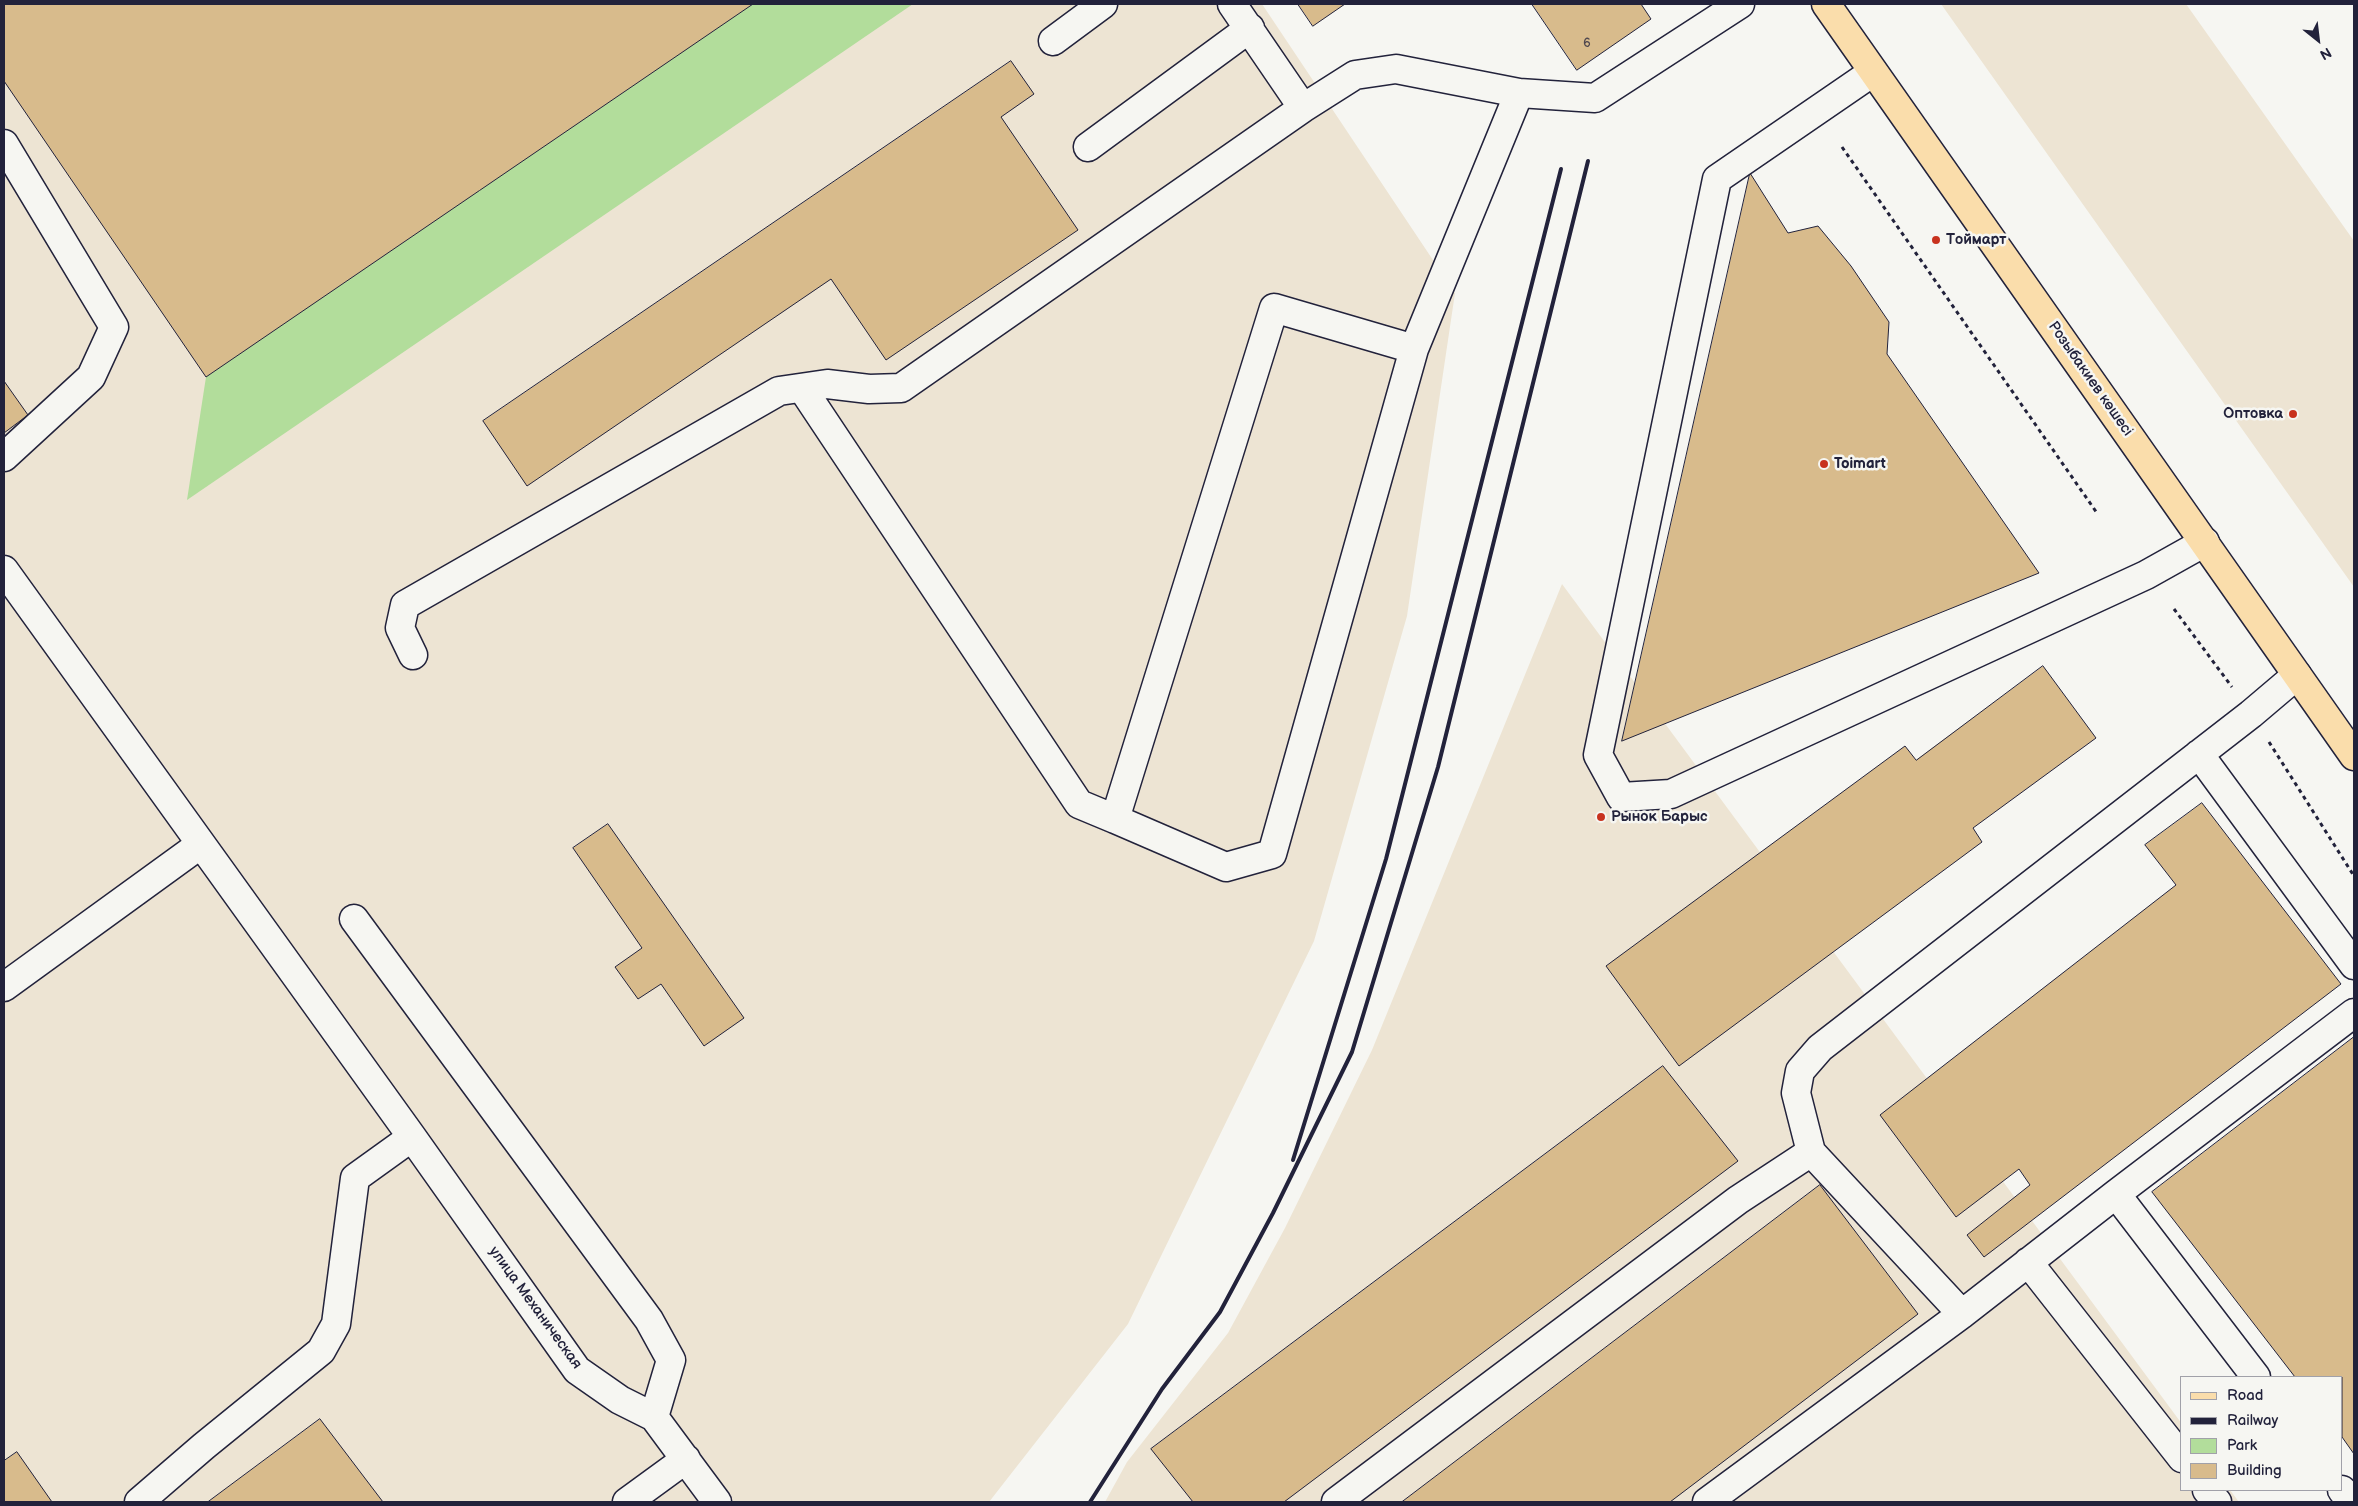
<!DOCTYPE html>
<html>
<head>
<meta charset="utf-8">
<style>
	body { margin:0 }
	#map { position:relative; width:2358px; height:1506px; overflow:hidden; background:#f6f6f2; font-family:"Balsamiq Sans",sans-serif }
	canvas { display:block }
	.frame { position:absolute; inset:0; border:5px solid #22223b; pointer-events:none }
	.legend { position:absolute; left:2180px; top:1376px; width:162px; height:115px; box-sizing:border-box; background:#f6f6f2; border:1px solid #a1a1a9; margin:0; padding:6px 9px; list-style:none; font-size:15px; color:#22223b }
	.legend li { display:flex; align-items:center; gap:10px; height:25px }
	.legend b { width:25px; border:1px solid #a1a1a9 }
	.north { position:absolute; left:2293px; top:15px; width:50px; height:50px; -webkit-text-stroke:4px #f6f6f2; paint-order:stroke; rotate:151deg; font-size:14px; font-weight:700; line-height:20px; text-align:center; color:#22223b }
	.north::after { content:''; display:block; margin:auto; width:18px; height:22px; background:#22223b; clip-path:polygon(50% 0,100% 100%,50% 72%,0 100%) }
</style>
</head>
<body>
<div id="map">
<canvas width="2358" height="1506"></canvas>
<div class="frame"></div>
<ul class="legend">
<li><b style="height:6px;background:#faddab"></b>Road</li>
<li><b style="height:6px;background:#22223b"></b>Railway</li>
<li><b style="height:14px;background:#b2dd9b"></b>Park</li>
<li><b style="height:14px;background:#d8bb8c"></b>Building</li>
</ul>
<div class="north">N</div>
</div>
<script>
const ctx = document.querySelector('canvas').getContext('2d');
ctx.lineJoin = 'round';
function paint(path, color) {
  ctx.fillStyle = color;
  ctx.fill(path, 'evenodd');
}
function strokePath(path, color, width, dash) {
  ctx.strokeStyle = color;
  ctx.lineWidth = width;
  ctx.lineCap = dash ? 'butt' : 'round';
  ctx.setLineDash(dash || []);
  ctx.stroke(path);
}
function write(font, color, halo, rows, align = 'center') {
  ctx.font = font + ' "Balsamiq Sans",sans-serif';
  ctx.lineWidth = 5;
  ctx.setLineDash([]);
  ctx.textBaseline = 'middle';
  ctx.strokeStyle = halo;
  ctx.fillStyle = color;
  for (const [text, x, y, turn = 0] of rows) {
    ctx.save();
    ctx.translate(x, y);
    ctx.rotate((+turn || 0) * Math.PI / 180);
    ctx.textAlign = isNaN(turn) ? turn : align;
    if (halo) ctx.strokeText(text, 0, 0);
    ctx.fillText(text, 0, 0);
    ctx.restore();
  }
}
paint(new Path2D(`
	M4,4h1258l193,289 -48,323 -93,325 -186,383 -139,178h-985z
	M1941,4h245l168,237v346z
	M1562,584l620,840v66h48l9,12h-1134l22,-40 101,-129 57,-105 87,-178z`), '#ede4d3');
paint(new Path2D(`
	M753,4h160l-726,496 19,-123z`), '#b2dd9b');
const building = new Path2D(`
	M4,4h749l-547,373 -202,-296z
	M1298,4h47l-32,22z
	M1532,4h109l10,15 -74,51z
	M1011,61l23,33 -33,23 77,113 -192,130 -55,-81 -304,207 -44,-65z
	M1750,173l38,60 30,-7 33,40 38,56 -2,32 152,219 -417,168z
	M4,381l24,34 -24,18z
	M2043,666l53,72 -123,90 9,14 -303,224 -73,-100 299,-220 11,14z
	M2202,803l139,181 -357,273 -17,-22 63,-50 -11,-16 -63,48 -76,-102 296,-230 -31,-40z
	M608,824l136,194 -40,28 -43,-62 -23,15 -23,-32 27,-19 -69,-100z
	M2354,1037v417l-12,-17v-60h-47l-143,-185z
	M1663,1066l75,95 -454,341h-91l-42,-53z
	M1820,1185l98,129 -248,188h-268z
	M320,1419l63,83h-175z
	M17,1452l35,50h-48v-41z`);
paint(building, '#d8bb8c');
strokePath(building, '#22223b', 1);
const minor = new Path2D(`
	M1232,4l71,104
	M1053,41l50,-37
	M1873,72l-156,107 -119,576 23,42 50,-3 475,-219 59,-33
	M4,144l110,183 -23,50 -87,80
	M1088,147l162,-119
	M1414,349l-140,-41 -159,511 111,48 46,-13 142,-505 105,-256
	M802,388l277,416 36,15
	M4,570l408,567 165,233 43,30 34,17 63,85
	M413,655l-13,-27 5,-23 374,-214 48,-7 42,5 32,-1 402,-280 52,-33 41,-6 123,24 76,5 145,-94
	M2199,754l155,211
	M354,919l295,401 22,40 -17,57
	M4,987l197,-143
	M2116,1194l140,183
	M2028,1262l154,196
	M1962,1314l-151,-162 -15,-59 4,-22 20,-23 431,-334 46,-39
	M2207,1490l10,12
	M2342,1490l9,12
	M139,1502l65,-56 117,-95 15,-27 19,-146 57,-41
	M627,1502l59,-43
	M1336,1502l402,-302 73,-48
	M1707,1502l255,-188 154,-120 238,-181`);
const major = new Path2D(`
	M1826,4l528,752`);
strokePath(minor, '#22223b', 31);
strokePath(major, '#22223b', 31);
strokePath(new Path2D(`
	M1842,147l255,366
	M2174,609l58,78
	M2269,742l85,134`), '#22223b', 3, [4, 4]);
strokePath(minor, '#f6f6f2', 28);
strokePath(major, '#faddab', 28);
strokePath(new Path2D(`
	M1293,1160l93,-301 175,-690
	M1090,1502l72,-113 58,-77 53,-99 79,-161 86,-285 150,-606`), '#22223b', 4);
for (const [x, y, r, color] of [
	[1936,240,5,"#c8321e"],
	[2293,414,5,"#c8321e"],
	[1824,464,5,"#c8321e"],
	[1601,817,5,"#c8321e"]
]) {
  const dot = new Path2D();
  dot.arc(x, y, r, 0, 2 * Math.PI);
  ctx.fillStyle = color;
  ctx.fill(dot);
  strokePath(dot, '#f6f6f2', 2);
}
write('12px', '#50484f', null, [
	["6",1587,44]
]);
write('bold 15px', '#22223b', '#f6f6f2', [
	["Тоймарт",1946,240],
	["Оптовка",2283,414,"right"],
	["Toimart",1834,464],
	["Рынок Барыс",1611,817]
], 'left');
write('15px', '#22223b', '#f6f6f2', [
	["Розыбакиев көшесі",2090,379,55],
	["улица Механическая",535,1308,54]
]);
</script>
</body>
</html>
